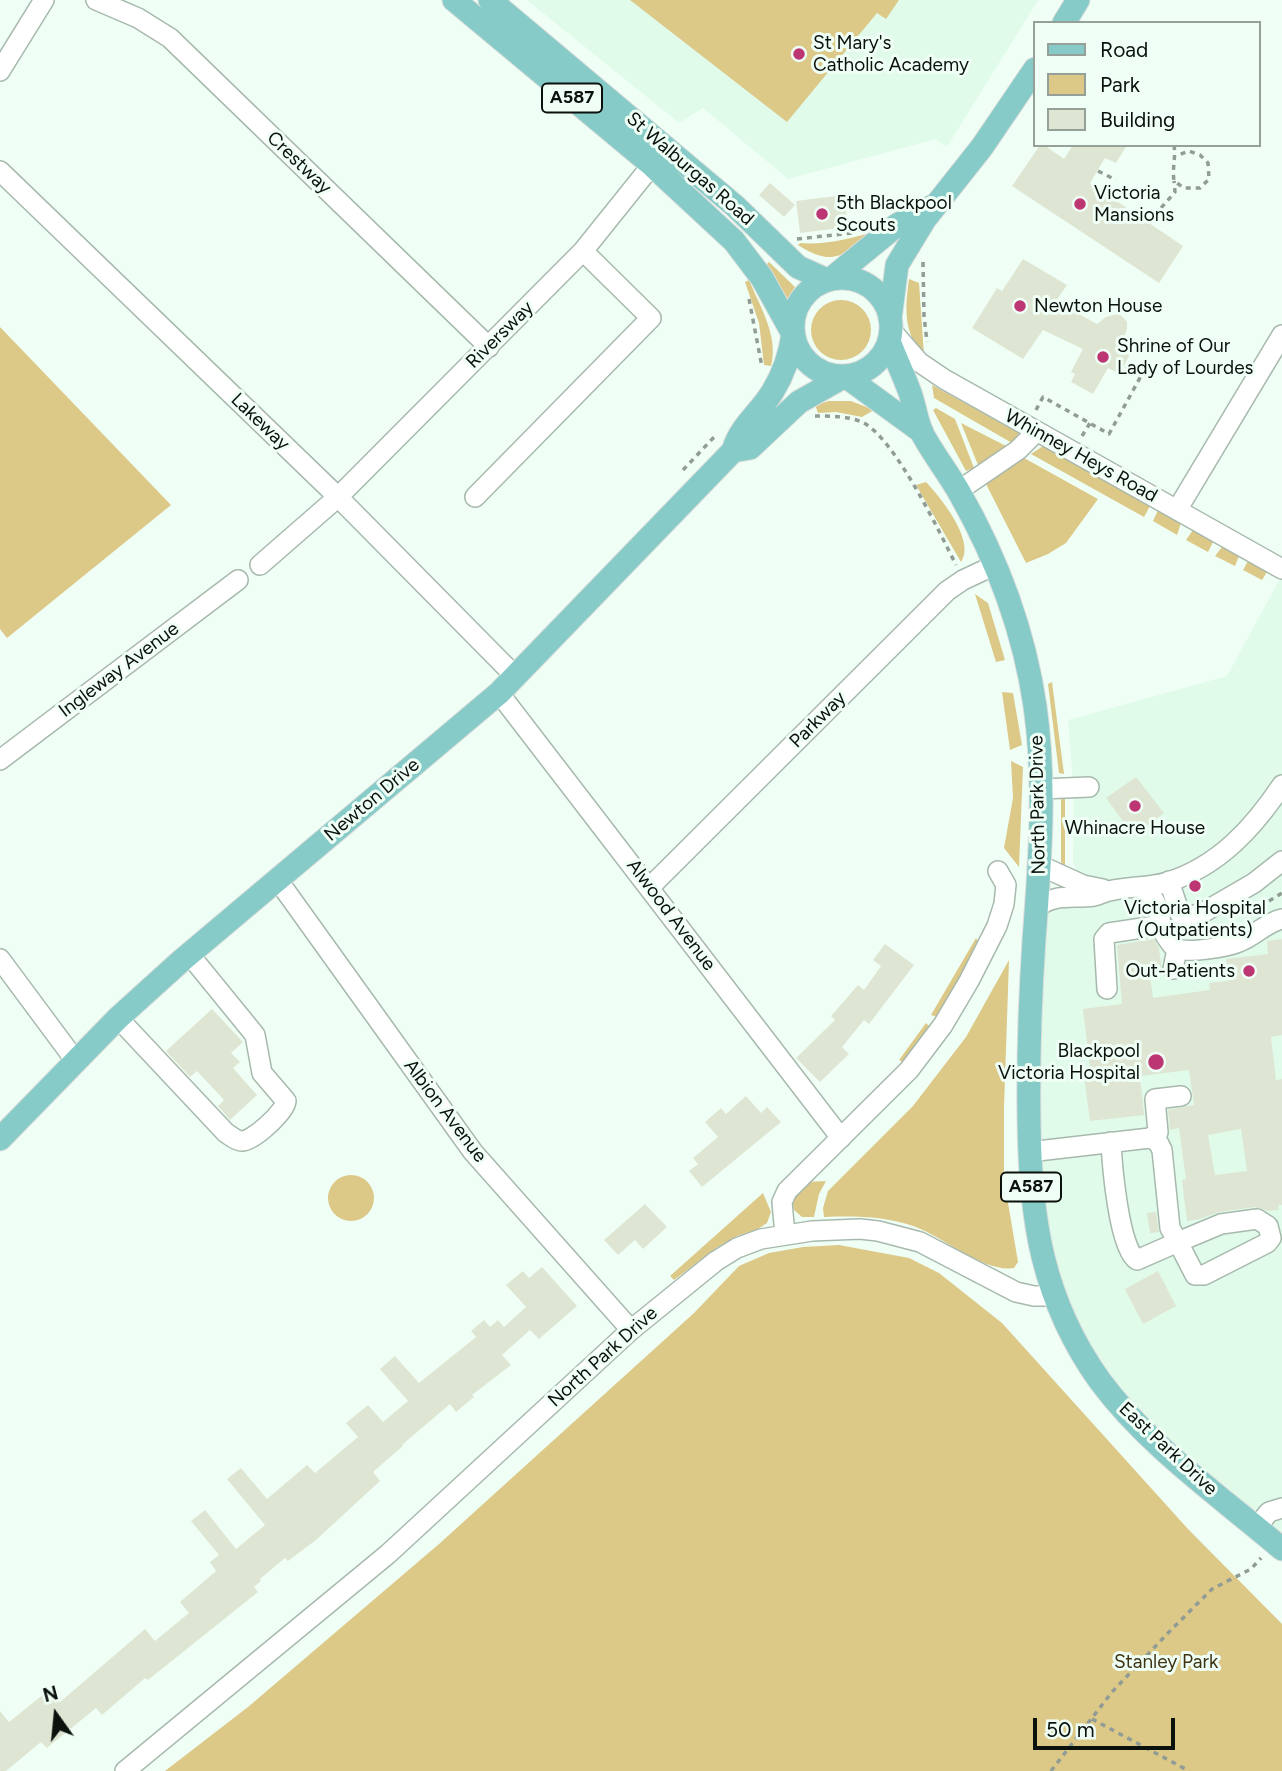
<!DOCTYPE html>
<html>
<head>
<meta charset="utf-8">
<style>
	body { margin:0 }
	#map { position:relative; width:1282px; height:1771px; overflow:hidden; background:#f0fff5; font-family:Figtree,sans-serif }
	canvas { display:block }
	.legend { position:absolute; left:1033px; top:21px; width:228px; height:126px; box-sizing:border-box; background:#f0fff5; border:2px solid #94a098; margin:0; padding:9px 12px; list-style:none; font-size:21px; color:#0b110d }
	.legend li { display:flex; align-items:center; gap:14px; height:35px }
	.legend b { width:35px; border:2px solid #94a098 }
	.north { position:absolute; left:21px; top:1680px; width:70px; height:70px; -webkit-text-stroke:5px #f0fff5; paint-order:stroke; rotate:345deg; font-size:19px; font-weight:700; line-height:28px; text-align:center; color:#0b110d }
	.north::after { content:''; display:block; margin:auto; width:24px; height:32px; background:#0b110d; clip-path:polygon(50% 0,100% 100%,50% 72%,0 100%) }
	.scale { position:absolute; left:1033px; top:1718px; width:142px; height:32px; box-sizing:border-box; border:4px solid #0b110d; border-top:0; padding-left:9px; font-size:21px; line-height:24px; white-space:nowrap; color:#0b110d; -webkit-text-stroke:5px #f0fff5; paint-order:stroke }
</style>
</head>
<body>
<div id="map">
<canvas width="1282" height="1771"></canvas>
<ul class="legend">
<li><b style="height:9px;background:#86cbc7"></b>Road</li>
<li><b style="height:19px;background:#dcc887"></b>Park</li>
<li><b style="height:19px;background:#dee6d3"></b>Building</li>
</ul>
<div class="north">N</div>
<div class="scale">50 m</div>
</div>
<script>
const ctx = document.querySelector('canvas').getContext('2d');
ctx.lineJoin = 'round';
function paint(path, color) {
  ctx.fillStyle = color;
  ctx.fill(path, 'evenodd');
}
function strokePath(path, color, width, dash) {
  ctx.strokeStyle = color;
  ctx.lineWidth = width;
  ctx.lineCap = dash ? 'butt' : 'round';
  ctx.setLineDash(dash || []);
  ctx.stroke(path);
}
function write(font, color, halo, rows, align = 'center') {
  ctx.font = font + ' Figtree,sans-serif';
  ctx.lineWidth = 6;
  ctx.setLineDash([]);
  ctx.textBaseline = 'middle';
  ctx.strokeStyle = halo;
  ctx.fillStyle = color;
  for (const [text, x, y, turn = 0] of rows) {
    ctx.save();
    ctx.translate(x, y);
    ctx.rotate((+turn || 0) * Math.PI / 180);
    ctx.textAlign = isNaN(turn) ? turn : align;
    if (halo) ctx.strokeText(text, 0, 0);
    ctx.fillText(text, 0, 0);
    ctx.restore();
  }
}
paint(new Path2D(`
	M527,0h511l-91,147 -11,-8 -148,40 -85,-71 -24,15z
	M1282,575v958l-7,10 -173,-160 -68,-164 10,-317 39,-17 -10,-22 1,-68 -6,-75 159,-44z`), '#e0fbea');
paint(new Path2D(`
	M630,0h269l-13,19 -9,-6 -90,109z
	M873,232c-30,23 -39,36 -75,13l2,-2c24,2 50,-4 73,-11z
	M769,262l26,25 -9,15 -21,-36z
	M909,279l10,4 5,72c-21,-22 -19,-47 -15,-76z
	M749,280c11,27 30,56 22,86l-7,-1 -5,-42 -14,-41z
	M811 330a30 30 0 1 1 60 0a30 30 0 1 1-60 0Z
	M0,327l171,178 -164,133 -7,-9z
	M932,385l87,48 -7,10 -78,-45z
	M829,401h22l23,9 -12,7 -26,-5 -18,1 -3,-8z
	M936,408l19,11 19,49 -8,3 -33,-61z
	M961,423l47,24 -30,18z
	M1043,446l107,60 -6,11 -113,-63z
	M1024,458l74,41 -32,44 -18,11 -22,9 -40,-79z
	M926,482c15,16 50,59 35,80l-45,-77z
	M1158,510l23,13 -4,12 -24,-14z
	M1193,530l20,12 -5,10 -22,-12z
	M1222,547l17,9 -4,10 -20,-10z
	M1248,561l19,11 -5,8 -19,-10z
	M975,594l13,9 17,57 -9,2z
	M1052,682l12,92 -5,-1 -11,-89z
	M1002,692l11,1 9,52 -12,5z
	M1011,761l12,6 -4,100 -15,-19 9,-50z
	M1065,798v70l-4,-6v-63z
	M976,938l3,5 -42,74 -6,-2z
	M1009,960l-5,147v72l14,83 -4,6c-29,5 -69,-30 -98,-41 -32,-11 -59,-11 -92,-10l-1,-9 5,-17 85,-85 53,-69z
	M926,1023l4,4 -27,35 -4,-2z
	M328 1198a23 23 0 1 1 46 0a23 23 0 1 1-46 0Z
	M826,1181l-7,13 -5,23h-12l-8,-7 -2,-11 14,-17z
	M763,1193l8,19 -4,11 -9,6 -21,7 -21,12 -42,32 -4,-4z
	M839,1245l70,13 30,15 63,50 186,206 94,95v147h-1117l83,-64 191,-163 255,-231 45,-47 30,-13 34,-6z`), '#dcc887');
paint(new Path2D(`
	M1040,145h4l20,14 9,-14h54l-11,18 -11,-5 -15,25 93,63 -24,37 -147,-97z
	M770,183l25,22 -11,12 -25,-22z
	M844,195l4,32 -48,6 -4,-32z
	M1023,259l44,26 -11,16 41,23 9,-7 11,-3 5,2 5,6v7l-4,11 11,6 -14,28 -12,-6 -15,26 -22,-12 4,-8 -4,-2 12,-23 -40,-19 -20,29 -51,-31 25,-40 5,3z
	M1136,777l28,36 -30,23 -28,-38z
	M1154,939l5,9 2,16v3l-12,2 4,29 57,-8 -1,-7 20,-2 -3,-22 42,-5 -1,-13 15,-2v96l-11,2 5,43 6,-1v126h-4l1,5 -11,1 -13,-4 -36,5 -19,7 -13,2 -5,-41 4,-1 -7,-51 -9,2 -2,-20 26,-5 -5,-35 -49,6 4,39 -54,6 -7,-52 7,-1 -7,-59 39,-5 -5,-59zM1241,1129l6,42 -32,4 -7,-40z
	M885,944l29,21 -45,59 -5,-4 -22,27 7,7 -29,28 -24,-24 39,-38 -4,-4 27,-31 6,5 17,-24 -8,-6z
	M212,1009l31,33 -12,11 9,9 -7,6 24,27 -27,25 -12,-14 6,-6 -27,-29 -7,6 -24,-26z
	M746,1096l15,17 6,-6 14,15 -79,65 -13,-16 9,-7 -5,-6 25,-21 -13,-15 16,-14 5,6z
	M645,1204l22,23 -24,22 -8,-9 -17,15 -14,-15z
	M1156,1212l3,20 -9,1 -3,-20z
	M542,1267l35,39 -38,33 -9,-9 -28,25 9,10 -39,30 2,2 -18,15 -6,-8 -48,41 1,1 -30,26 7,9 -64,59 -28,21 -3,-3 -25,21 1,2 -7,6 4,5 -110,88 -3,-2 -43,37 -6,-7 -49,40 -6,-6 -35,29h-6v-60l9,11 41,-33 10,13 85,-73 10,12 34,-28 -9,-11 36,-31 -6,-9 9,-7 -28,-34 14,-11 31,39 29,-24 -38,-46 14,-11 26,31 40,-34 8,8 43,-36 -12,-14 22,-18 15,17 25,-21 -28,-32 15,-13 24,27 57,-46 -5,-6 13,-11 6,7 8,-7 6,7 22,-20 -20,-22 17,-14 6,7z
	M1158,1271l18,35 -33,18 -18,-35z`), '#dee6d3');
const minor = new Path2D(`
	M96,0l42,18 32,20 319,309
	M0,71l44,-71
	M0,171l338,326 178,180
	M891,330l28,32 25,17 338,190
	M958,491l60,-41 18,-18
	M475,497l176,-179 -68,-67
	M1177,510l105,-175
	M260,565l78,-68 245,-246 69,-86
	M499,693l342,445
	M0,760l238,-180
	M1041,789l48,-2
	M1039,865l44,20 20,4
	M277,879l196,273 158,178
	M1169,881l11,33 8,3 16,-5 50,-29 28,-22
	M650,887l297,-296 16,-11 32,-15
	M1142,888c21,15 14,26 23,47 3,4 6,10 10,13 12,6 52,-1 64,-6 16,-6 26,-19 43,-23
	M1037,908c16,-15 36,-9 57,-12 5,-1 10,-4 15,-5 20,-5 40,-3 59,-9 51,-16 86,-55 114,-97
	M0,959l75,101
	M1173,969l4,-20
	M1107,989l-3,-50 5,-6 53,-8
	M118,1018l108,115c5,3 10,8 16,8 11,0 43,-29 44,-40l-24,-28 -7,-38 -66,-81
	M1111,1142c1,22 8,108 26,118l41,-18 -8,-14 -8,-78 -4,-8 -8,-4
	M1029,1152l121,-14 8,-6 -3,-33 26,-3
	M1257,1219l11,7 3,12 -4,5 -63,32h-9l-17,-33 43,-18z
	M785,1235l-3,-33 5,-11 122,-121 34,-45 26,-44 28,-55 7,-22 2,-19 -8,-14
	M1256,1528l13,-16 13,-4
	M125,1771l263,-217 243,-224 85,-69 21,-13 24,-9 51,-8 48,-2 18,2 42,11 96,50 18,4h20`);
const major = new Path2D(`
	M454,0l198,165 82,76 28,37 31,56
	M490,0l245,206 63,61 29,13
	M1064,23l14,-23
	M793 327a49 49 0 1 1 98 0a49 49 0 1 1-98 0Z
	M831,279l66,-54 36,-19
	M890,319l7,-54 28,-46 57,-72 53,-78
	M889,341c6,16 14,33 20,49 6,15 7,31 14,45 11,20 25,38 36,57 37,65 65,139 76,214 11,77 5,156 -1,234 -4,60 -6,120 -5,181 1,97 13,179 71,260 49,66 120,115 182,168
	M845,376l77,56
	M733,451l17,-3 49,-46 46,-26
	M0,1139l118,-121 63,-57 318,-268 234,-242c7,-25 27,-38 40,-60 11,-18 17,-36 20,-57`);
strokePath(minor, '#a7b9ad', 22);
strokePath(major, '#dddedd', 25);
strokePath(new Path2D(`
	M1174,145c2,13 -2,23 0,36l10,7h16l9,-9 -1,-16 -8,-8 -11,-4 -13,5
	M1098,171l18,9
	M1148,223l27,-31 -1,-11
	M797,239l55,-6
	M923,262l1,54 3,26
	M749,299l13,68
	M1036,410l7,-13 66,37 32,-58 -17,-11
	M815,416c16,0 35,0 49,7 32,18 75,108 92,142
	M1082,436l8,-13
	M683,470l33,-35
	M1269,901l13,-8
	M1092,1719l97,52
	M1051,1771l61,-79 57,-60 43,-43 39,-20 10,-11`), '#919c94', 3.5, [5, 5]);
strokePath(minor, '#fff', 19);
strokePath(major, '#86cbc7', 23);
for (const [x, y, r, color] of [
	[799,54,7,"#bd3674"],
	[1080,204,7,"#bd3674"],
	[822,214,7,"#bd3674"],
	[1020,306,7,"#bd3674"],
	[1103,357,7,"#bd3674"],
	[1135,806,7,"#bd3674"],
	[1195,886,7,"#bd3674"],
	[1249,971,7,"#bd3674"],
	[1156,1062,9,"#bd3674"]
]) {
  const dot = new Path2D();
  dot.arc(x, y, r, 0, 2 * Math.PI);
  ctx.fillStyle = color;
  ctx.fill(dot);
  strokePath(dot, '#f0fff5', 2.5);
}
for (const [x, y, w] of [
	[572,98,60],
	[1031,1187,60]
]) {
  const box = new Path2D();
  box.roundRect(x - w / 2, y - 14.5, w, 29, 5);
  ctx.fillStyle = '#f0fff5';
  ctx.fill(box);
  strokePath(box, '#0b110d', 2);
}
write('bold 18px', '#0b110d', null, [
	["A587",572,98],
	["A587",1031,1187]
]);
write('19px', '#0b110d', '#f0fff5', [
	["St Mary's",813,43],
	["Catholic Academy",813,65],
	["Victoria",1094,193],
	["Mansions",1094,215],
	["5th Blackpool",836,203],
	["Scouts",836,225],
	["Newton House",1034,306],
	["Shrine of Our",1117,346],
	["Lady of Lourdes",1117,368],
	["Whinacre House",1135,828,"center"],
	["Victoria Hospital",1195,908,"center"],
	["(Outpatients)",1195,930,"center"],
	["Out-Patients",1235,971,"right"],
	["Blackpool",1140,1051,"right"],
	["Victoria Hospital",1140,1073,"right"]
], 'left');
write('19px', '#0b110d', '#f0fff5', [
	["Crestway",299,163,44],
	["St Walburgas Road",690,169,41],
	["Riversway",500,335,-45],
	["Lakeway",260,422,44],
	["Whinney Heys Road",1081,456,29],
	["Ingleway Avenue",119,670,-37],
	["Parkway",818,720,-45],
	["Newton Drive",372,800,-40],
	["North Park Drive",1038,805,-91],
	["Alwood Avenue",671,915,53],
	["Albion Avenue",445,1111,53],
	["North Park Drive",603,1357,-42],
	["East Park Drive",1168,1449,43]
]);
write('19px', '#3d3313', '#f0fff5', [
	["Stanley Park",1166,1662]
]);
</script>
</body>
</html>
